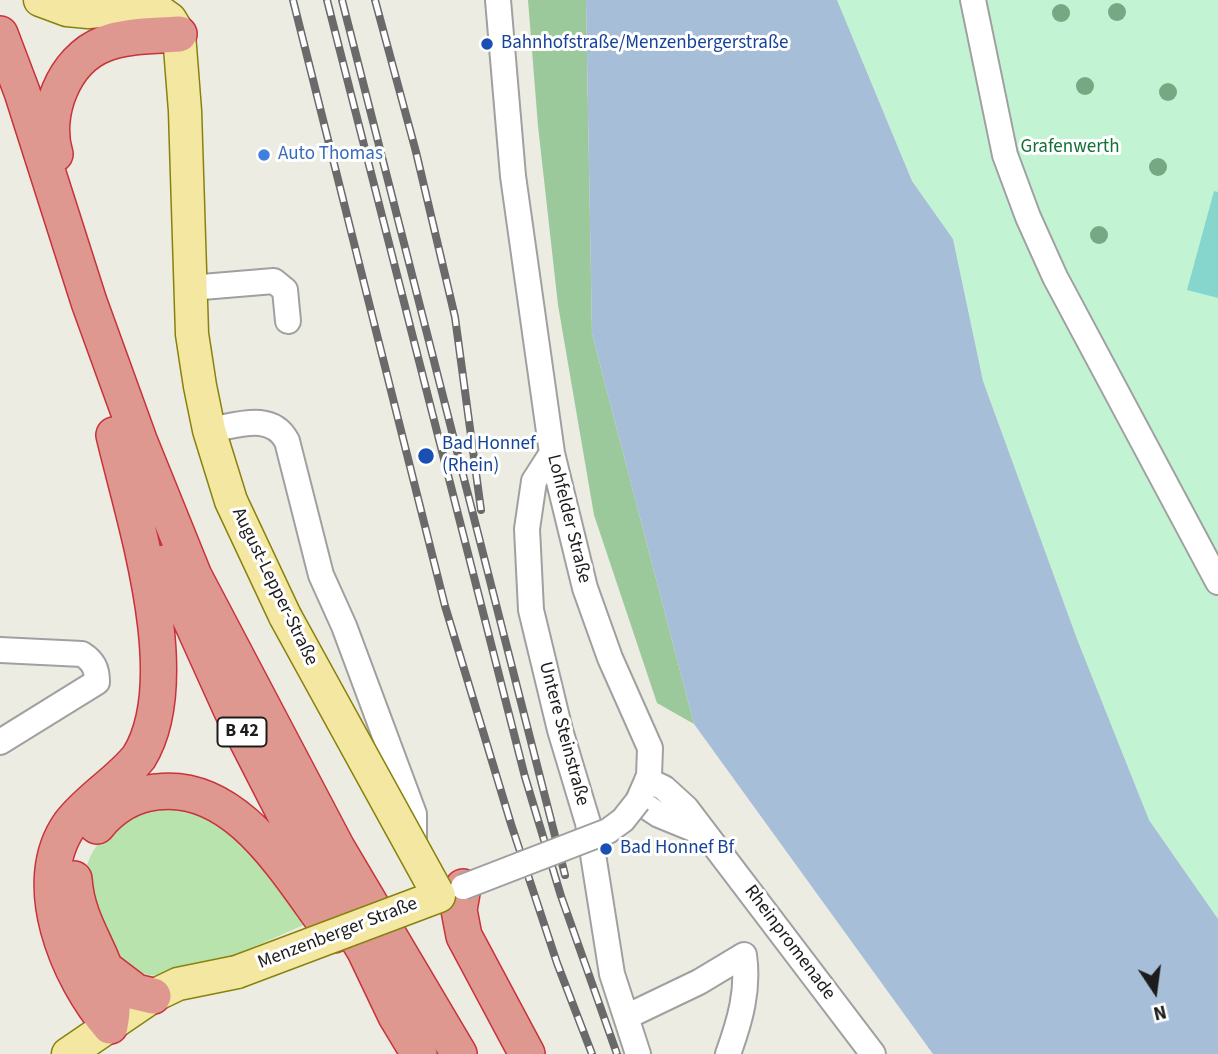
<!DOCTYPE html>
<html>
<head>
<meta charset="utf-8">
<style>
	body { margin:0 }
	#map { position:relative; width:1218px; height:1054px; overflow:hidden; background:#edece3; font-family:"Source Sans 3",sans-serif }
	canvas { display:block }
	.north { position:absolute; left:1120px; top:956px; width:70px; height:70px; -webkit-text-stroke:5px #fff; paint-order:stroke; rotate:167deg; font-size:19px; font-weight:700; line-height:28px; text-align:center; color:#1c1c1c }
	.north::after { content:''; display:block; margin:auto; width:24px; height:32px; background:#1c1c1c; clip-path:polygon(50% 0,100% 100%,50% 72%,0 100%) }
</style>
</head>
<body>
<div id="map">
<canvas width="1218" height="1054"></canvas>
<div class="north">N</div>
</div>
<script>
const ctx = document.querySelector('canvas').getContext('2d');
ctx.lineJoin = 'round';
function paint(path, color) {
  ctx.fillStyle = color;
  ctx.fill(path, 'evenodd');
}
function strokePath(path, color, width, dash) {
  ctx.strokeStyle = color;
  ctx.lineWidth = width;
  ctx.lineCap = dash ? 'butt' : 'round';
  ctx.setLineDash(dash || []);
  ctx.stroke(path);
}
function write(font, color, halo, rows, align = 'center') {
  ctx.font = font + ' "Source Sans 3",sans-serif';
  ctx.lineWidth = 6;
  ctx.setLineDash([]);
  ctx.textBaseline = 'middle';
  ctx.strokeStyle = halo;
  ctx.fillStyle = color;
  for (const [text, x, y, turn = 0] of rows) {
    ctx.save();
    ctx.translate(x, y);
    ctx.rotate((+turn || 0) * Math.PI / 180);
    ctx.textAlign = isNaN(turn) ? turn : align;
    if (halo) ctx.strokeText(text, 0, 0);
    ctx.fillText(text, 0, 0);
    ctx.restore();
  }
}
paint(new Path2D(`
	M151,808c22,1 45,2 65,13 29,15 69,76 90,103 -33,14 -124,58 -157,51 -14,-3 -28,-12 -36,-22 -12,-15 -32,-74 -25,-91 14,-33 33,-40 63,-54z`), '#b8e3ac');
paint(new Path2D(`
	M528,0h58l6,334 102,390 -37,-21 -63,-188 -36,-210 -20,-179z`), '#9bc99b');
paint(new Path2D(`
	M837,0h381v919l-69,-99 -72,-181 -94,-258 -30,-142 -41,-58z`), '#c2f4d4');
paint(new Path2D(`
	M1214,191l4,1v106l-31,-8z`), '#87d6ce');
paint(new Path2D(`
	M586,0h251l75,181 41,58 30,142 94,258 72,181 69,99v135h-285l-239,-330 -102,-390z`), '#a6bed7');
const minor = new Path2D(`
	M498,0l15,176 39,277 33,135 25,70 40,90 -1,28 -11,25 21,14 44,18
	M973,0l32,155 23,62 27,60 163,305
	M190,288l84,-7 11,9 3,31
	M209,430c27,-4 62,-19 78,11l34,134 23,51 70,188v35
	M552,453l-18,28 -7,48 4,81 29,120 28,93 24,151 26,80
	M0,650l82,4c11,7 15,14 15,28l-97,60
	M647,780l17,8 22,20 187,246
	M628,1016l71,-34 45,-27c5,35 -4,66 -16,99`);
const major = new Path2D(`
	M40,0l27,10 21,2 65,-5 17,12 9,15 6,77 7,223 8,52 9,44 22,71 54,115
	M68,1054l85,-58 25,-12 59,-12`);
const highway = new Path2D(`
	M0,34l22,58 67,210 50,138 55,136 143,272 122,206
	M55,154c-12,-39 8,-94 49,-110 22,-9 51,-8 75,-10
	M165,563l66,146 65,127 69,115 31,65 23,38
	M97,826c14,-18 36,-32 59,-34 83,-11 134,86 178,143
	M74,879c4,60 49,87 36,147
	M463,887l-4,23 5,26 63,118
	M107,970l29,22 17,4
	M110,1026c-42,-48 -82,-143 -40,-202 19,-25 49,-42 69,-67 48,-78 -5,-237 -25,-322`);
strokePath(minor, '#a0a0a0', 28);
strokePath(major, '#88820c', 35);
strokePath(highway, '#c8323b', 38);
strokePath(minor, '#fff', 24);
strokePath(major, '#f4e7a1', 32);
strokePath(highway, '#de9890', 35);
const rail = new Path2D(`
	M293,0l152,606 66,218 46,139 35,91
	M327,0l198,777 36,119 56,158
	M342,0l223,875
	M375,0l41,152 39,165 26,193`);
strokePath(rail, '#6a6a6a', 8);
strokePath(rail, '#fff', 5, [16]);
const minorBridge = new Path2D(`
	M463,887l145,-56 15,-11 15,-19`);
const majorBridge = new Path2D(`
	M237,972l202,-76 -154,-280`);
strokePath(minorBridge, '#a0a0a0', 28, []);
strokePath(majorBridge, '#88820c', 35, []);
strokePath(minorBridge, '#fff', 24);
strokePath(majorBridge, '#f4e7a1', 32);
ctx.fillStyle = '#76a884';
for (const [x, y] of [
	[1117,12],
	[1061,13],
	[1085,86],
	[1168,92],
	[1158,167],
	[1099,235]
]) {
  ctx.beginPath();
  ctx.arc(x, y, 9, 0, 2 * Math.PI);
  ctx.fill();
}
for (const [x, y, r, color] of [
	[487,44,7,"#1a4fb4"],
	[264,155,7,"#3f7fe0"],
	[426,456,9,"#1a4fb4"],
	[606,849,7,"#1a4fb4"]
]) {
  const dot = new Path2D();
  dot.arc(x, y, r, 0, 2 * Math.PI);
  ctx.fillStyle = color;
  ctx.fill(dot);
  strokePath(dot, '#fff', 2.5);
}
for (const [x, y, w] of [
	[242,732,49]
]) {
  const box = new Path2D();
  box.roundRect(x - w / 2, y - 14.5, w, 29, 5);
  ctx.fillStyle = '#fff';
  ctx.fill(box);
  strokePath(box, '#1c1c1c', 2);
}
write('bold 18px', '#1c1c1c', null, [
	["B 42",242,732]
]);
write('19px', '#164399', '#fff', [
	["Bahnhofstraße/Menzenbergerstraße",501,44],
	["Bad Honnef",442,445],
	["(Rhein)",442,467],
	["Bad Honnef Bf",620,849]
], 'left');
write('19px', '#147036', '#fff', [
	["Grafenwerth",1070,148]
]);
write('19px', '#366cbe', '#fff', [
	["Auto Thomas",278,155]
], 'left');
write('19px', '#1c1c1c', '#fff', [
	["Lohfelder Straße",568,519,76],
	["August-Lepper-Straße",274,587,64],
	["Untere Steinstraße",563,734,75],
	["Menzenberger Straße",338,934,-21],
	["Rheinpromenade",789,943,53]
]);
</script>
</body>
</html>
